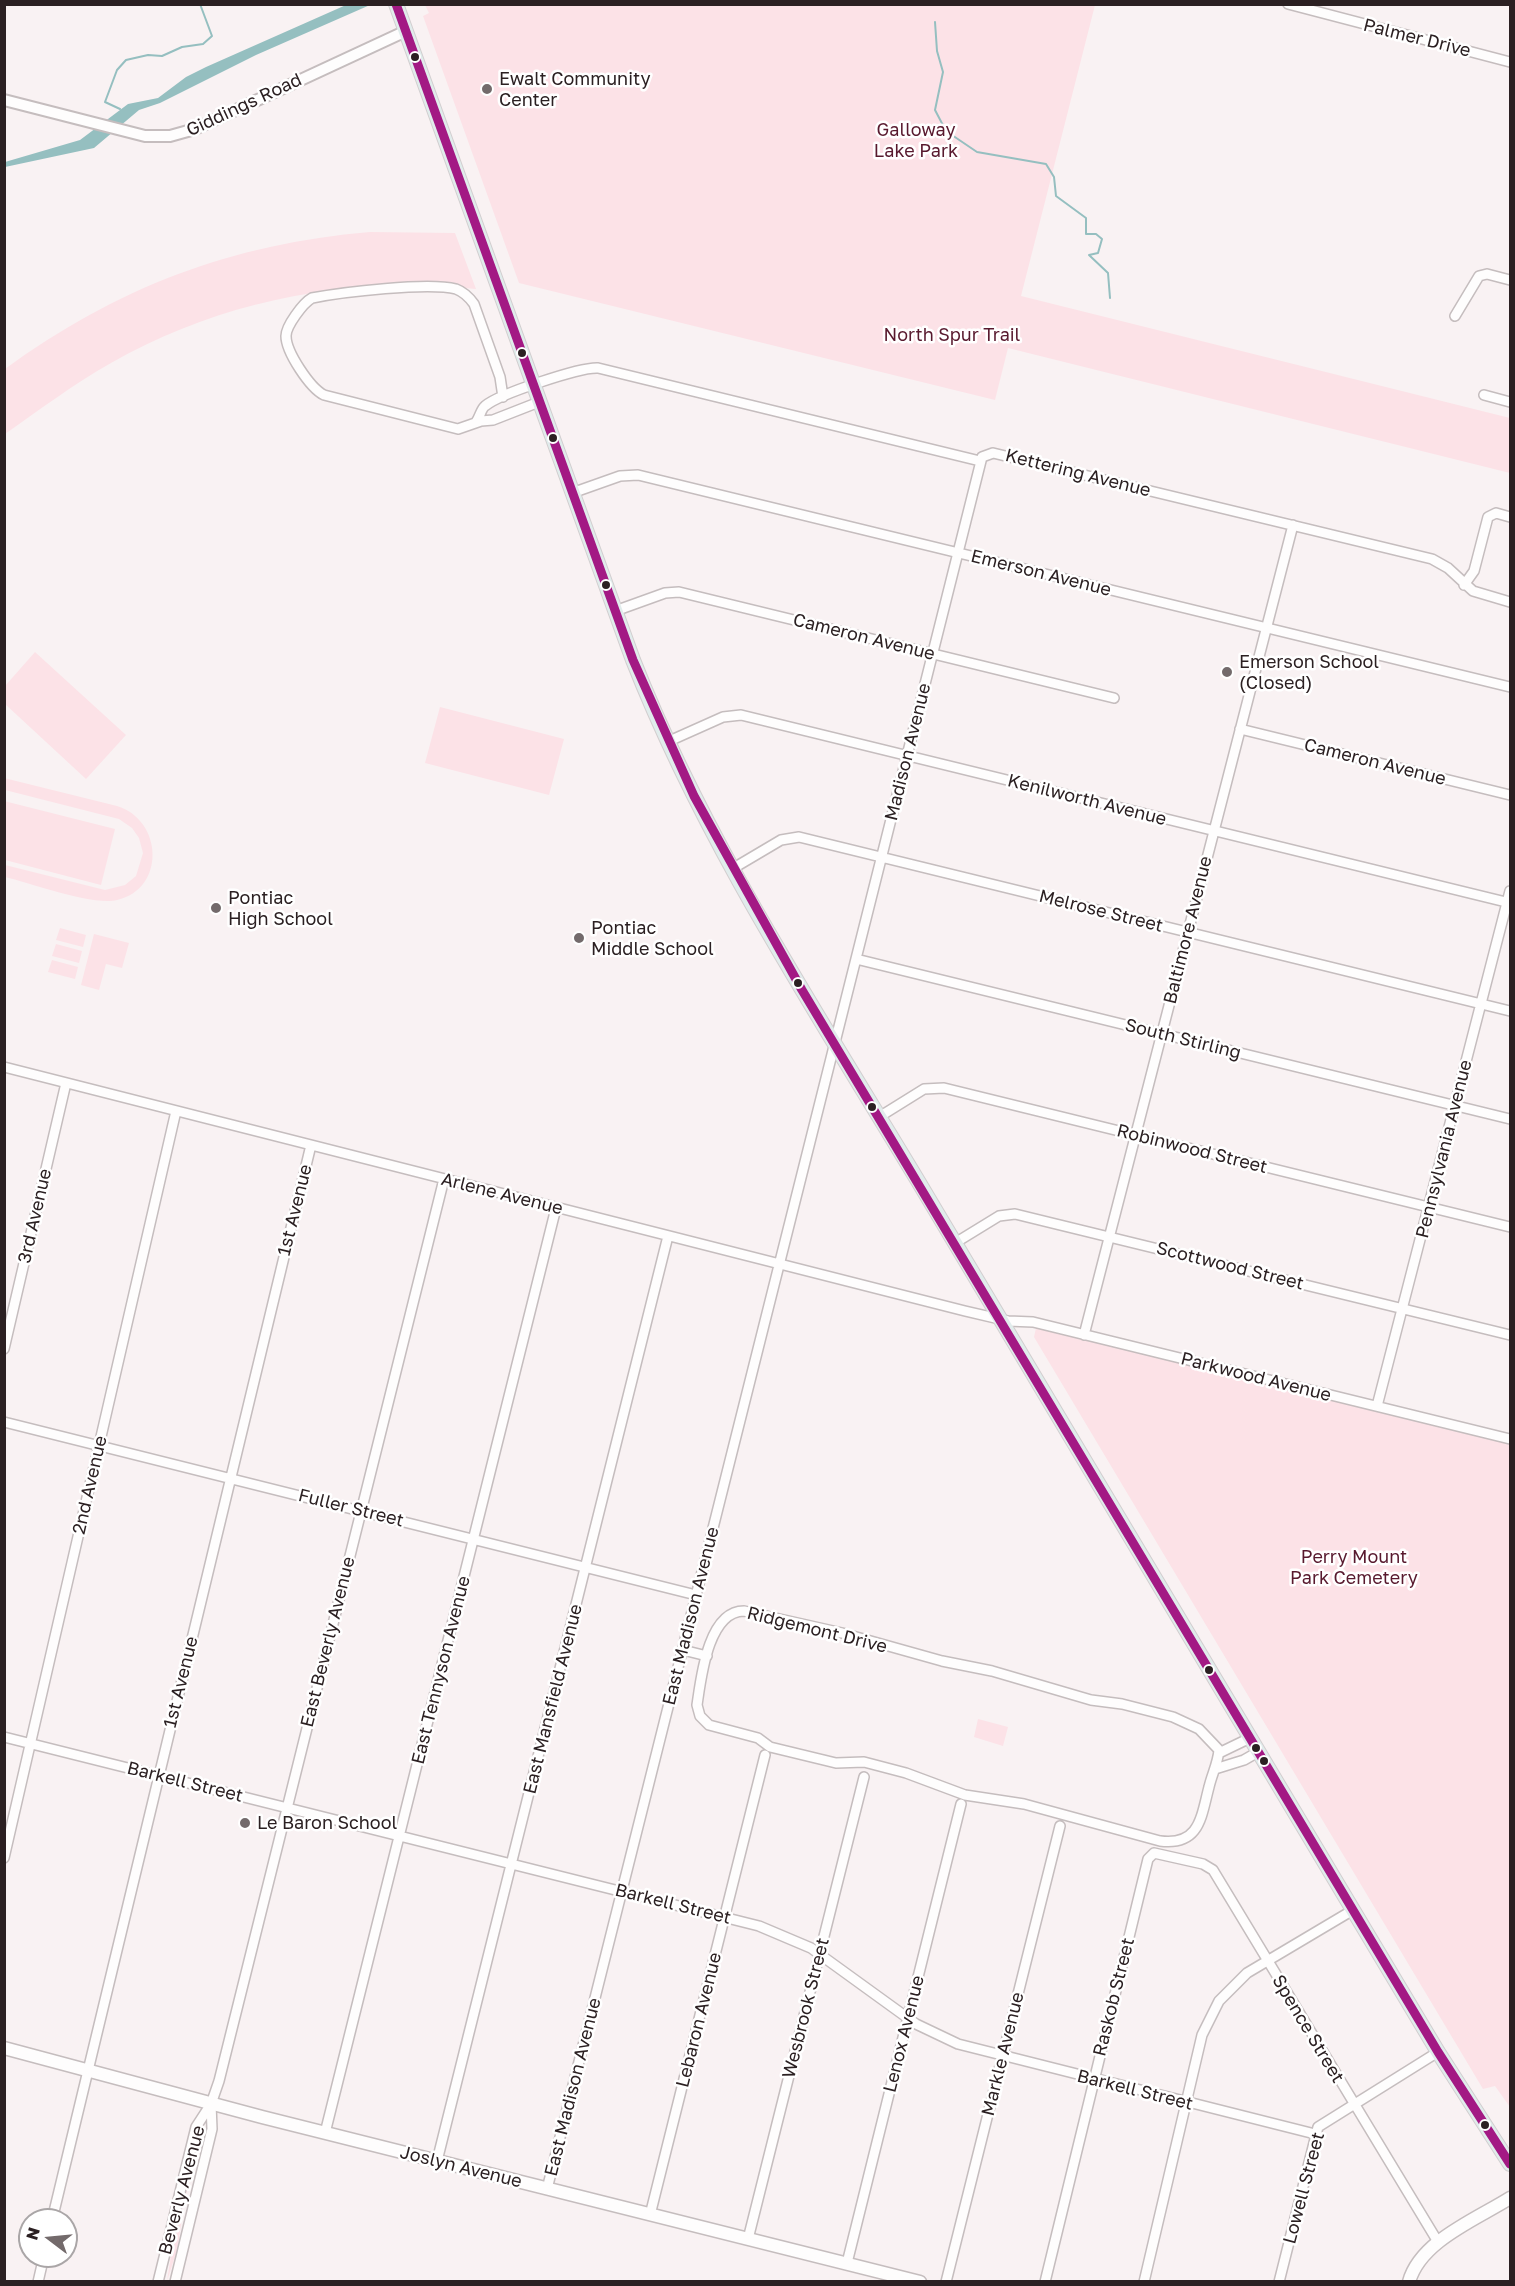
<!DOCTYPE html>
<html>
<head>
<meta charset="utf-8">
<style>
	body { margin:0 }
	#map { position:relative; width:1515px; height:2286px; overflow:hidden; background:#f9f2f3; font-family:"Golos Text",sans-serif }
	canvas { display:block }
	.frame { position:absolute; inset:0; border:6px solid #2b2022; pointer-events:none }
	.north { position:absolute; left:18px; top:2208px; width:60px; height:60px; box-sizing:border-box; background:#fff; border:2px solid #aaa6a7; border-radius:50%; rotate:286deg; font-size:16px; font-weight:700; line-height:24px; text-align:center; color:#2b2022 }
	.north::after { content:''; display:block; margin:auto; width:21px; height:27px; background:#736a6b; clip-path:polygon(50% 0,100% 100%,50% 72%,0 100%) }
</style>
</head>
<body>
<div id="map">
<canvas width="1515" height="2286"></canvas>
<div class="frame"></div>
<div class="north">N</div>
</div>
<script>
const ctx = document.querySelector('canvas').getContext('2d');
ctx.lineJoin = 'round';
function paint(path, color) {
  ctx.fillStyle = color;
  ctx.fill(path, 'evenodd');
}
function strokePath(path, color, width, dash) {
  ctx.strokeStyle = color;
  ctx.lineWidth = width;
  ctx.lineCap = dash ? 'butt' : 'round';
  ctx.setLineDash(dash || []);
  ctx.stroke(path);
}
function write(font, color, halo, rows, align = 'center') {
  ctx.font = font + ' "Golos Text",sans-serif';
  ctx.lineWidth = 5;
  ctx.setLineDash([]);
  ctx.textBaseline = 'middle';
  ctx.strokeStyle = halo;
  ctx.fillStyle = color;
  for (const [text, x, y, turn = 0] of rows) {
    ctx.save();
    ctx.translate(x, y);
    ctx.rotate((+turn || 0) * Math.PI / 180);
    ctx.textAlign = isNaN(turn) ? turn : align;
    if (halo) ctx.strokeText(text, 0, 0);
    ctx.fillText(text, 0, 0);
    ctx.restore();
  }
}
paint(new Path2D(`
	M425,5h670l-74,291 489,122v55l-502,-125 -13,52 -476,-117 -96,-267 6,-3z
	M370,232l85,1 21,56c-127,-13 -254,11 -365,74 -37,21 -72,47 -106,71v-65c113,-82 226,-125 365,-137z
	M35,652l91,83 -40,44 -81,-75v-18z
	M440,707l124,32 -15,56 -124,-32z
	M4,778l113,28c46,14 49,83 0,94 -25,6 -86,-17 -112,-23v-12l100,25 20,-5 11,-9 7,-23 -4,-15 -7,-10 -13,-9 -114,-29z
	M4,801l111,28 -14,56 -96,-25z
	M60,928l26,7 -3,12 -27,-7z
	M94,934l35,9 -7,25 -16,-4 -7,26 -18,-5z
	M56,944l26,7 -3,12 -27,-7z
	M52,960l26,7 -3,12 -27,-7z
	M1036,1328l474,116v663l-15,-21 -12,3 -449,-752z
	M978,1719l30,8 -5,19 -29,-9z
	M201,2129l-18,80 -5,38 -11,34 7,-44z`), '#fce2e7');
paint(new Path2D(`
	M346,5h24l-114,50 -96,48 -21,7 -45,38 -89,19v-5l75,-22 48,-36 30,-6 28,-21 20,-10z`), '#95bfc0');
strokePath(new Path2D(`
	M935,22l2,29 6,21 -8,38 11,21 31,21 69,12 8,13 2,19 30,22v16h10l6,5 -4,14 -9,2 19,18 2,25
	M120,109l-15,-7 12,-32 9,-10 22,-5 14,1 20,-9 21,-3 9,-8 -12,-32`), '#95bfc0', 2);
const minor = new Path2D(`
	M1288,4l222,58
	M1455,316l24,-40 8,-2 23,6
	M1484,395l26,7
	M503,397l-3,-20 -26,-73c-5,-7 -10,-12 -18,-15 -28,-7 -113,3 -144,9 -9,5 -26,28 -26,38 0,16 24,52 38,59l134,34 23,-8 12,-1 46,-18
	M476,422c4,-5 5,-13 9,-16 14,-12 95,-39 113,-38l382,93
	M572,493l48,-17 18,-1 872,212
	M1464,585l10,-14 14,-54 8,-4 14,4
	M615,611l50,-18 14,-1 435,106
	M1240,729l270,66
	M667,742l56,-25 18,-2 769,188
	M732,869l49,-29 18,-3 711,174
	M856,959l654,160
	M4,1067l961,244 43,10 25,1 477,117
	M879,1117l45,-28 20,-1 566,139
	M955,1243l44,-27 16,-2 495,121
	M1084,1335l209,-810
	M4,1349l62,-266
	M1377,1406l133,-515
	M4,1422l692,173
	M744,1611l98,22 100,28 50,10 99,29 31,4 51,13 26,12 20,21c-1,13 -7,24 -10,37 -8,30 -9,59 -49,54l-136,-37 -59,-9 -59,-22 -42,-11 -28,1 -66,-16 -12,-9 -49,-13 -9,-9 -3,-11c4,-27 11,-94 47,-94z
	M683,1650l24,6
	M4,1737l755,189 52,22 105,76 42,20 357,90
	M1219,1753l31,-15
	M1215,1769l29,-9 14,-8
	M4,1858l172,-747
	M325,2133l231,-925
	M437,2161l231,-925
	M547,2189l435,-1732 11,-4 439,106 16,9 25,23 37,11
	M650,2215l115,-460
	M52,2220l259,-1075
	M748,2239l116,-462
	M847,2263l114,-459
	M38,2282l6,-26
	M158,2282l38,-155 15,-23 8,-23 225,-902
	M175,2282l37,-153 -1,-25
	M946,2282l114,-456
	M1045,2282l103,-423 6,-6 49,11 10,6 225,372
	M1144,2282l58,-247 17,-34 28,-28 106,-63
	M1279,2282l39,-155 120,-75`);
const tertiary = new Path2D(`
	M4,100l141,36h25l25,-7 211,-98`);
const secondary = new Path2D(`
	M4,2048l258,69 658,165
	M1409,2282c11,-41 68,-63 101,-84`);
const primary = new Path2D(`
	M396,4l237,656c73,185 183,351 285,521 145,243 289,486 435,729l85,142 72,112`);
strokePath(minor, '#c5bdbe', 12);
strokePath(tertiary, '#c5bdbe', 14);
strokePath(secondary, '#c5bdbe', 15);
strokePath(primary, '#d2cecf', 16);
strokePath(minor, '#fefdfd', 9);
strokePath(tertiary, '#fefdfd', 10);
strokePath(secondary, '#fefdfd', 12);
strokePath(primary, '#e1ecec', 14);
strokePath(new Path2D(`
	M396,4l237,656 61,136 108,194 636,1062 72,112`), '#a31984', 9);
for (const [x, y, r, color] of [
	[415,57,5,"#2b2022"],
	[487,89,6,"#736a6b"],
	[522,353,5,"#2b2022"],
	[553,438,5,"#2b2022"],
	[606,585,5,"#2b2022"],
	[1227,672,6,"#736a6b"],
	[216,908,6,"#736a6b"],
	[579,938,6,"#736a6b"],
	[798,983,5,"#2b2022"],
	[872,1107,5,"#2b2022"],
	[1209,1670,5,"#2b2022"],
	[1256,1748,5,"#2b2022"],
	[1264,1761,5,"#2b2022"],
	[245,1823,6,"#736a6b"],
	[1485,2125,5,"#2b2022"]
]) {
  const dot = new Path2D();
  dot.arc(x, y, r, 0, 2 * Math.PI);
  ctx.fillStyle = color;
  ctx.fill(dot);
  strokePath(dot, '#fff', 2);
}
write('18px', '#2b2022', '#fff', [
	["Palmer Drive",1417,38,14],
	["Giddings Road",244,105,-25],
	["Kettering Avenue",1078,473,14],
	["Emerson Avenue",1041,573,14],
	["Cameron Avenue",864,637,14],
	["Madison Avenue",908,752,-76],
	["Cameron Avenue",1375,762,14],
	["Kenilworth Avenue",1087,800,14],
	["Melrose Street",1101,911,14],
	["Baltimore Avenue",1188,930,-76],
	["South Stirling",1183,1039,14],
	["Robinwood Street",1192,1149,14],
	["Pennsylvania Avenue",1444,1149,-76],
	["Arlene Avenue",502,1194,14],
	["1st Avenue",295,1210,-76],
	["3rd Avenue",35,1216,-77],
	["Scottwood Street",1230,1266,14],
	["Parkwood Avenue",1256,1377,14],
	["2nd Avenue",90,1485,-77],
	["Fuller Street",351,1508,14],
	["East Madison Avenue",691,1616,-76],
	["Ridgemont Drive",817,1630,14],
	["East Beverly Avenue",328,1642,-76],
	["East Tennyson Avenue",441,1670,-76],
	["1st Avenue",181,1682,-76],
	["East Mansfield Avenue",553,1699,-76],
	["Barkell Street",185,1782,14],
	["Barkell Street",673,1904,14],
	["Raskob Street",1114,1997,-76],
	["Wesbrook Street",806,2008,-76],
	["Lebaron Avenue",699,2020,-76],
	["Spence Street",1308,2029,59],
	["Lenox Avenue",904,2034,-76],
	["Markle Avenue",1003,2054,-76],
	["East Madison Avenue",573,2087,-76],
	["Barkell Street",1135,2090,14],
	["Joslyn Avenue",461,2167,14],
	["Lowell Street",1304,2188,-75],
	["Beverly Avenue",182,2190,-75]
]);
write('18px', '#2b2022', '#fff', [
	["Ewalt Community",499,79],
	["Center",499,100],
	["Emerson School",1239,662],
	["(Closed)",1239,683],
	["Pontiac",228,898],
	["High School",228,919],
	["Pontiac",591,928],
	["Middle School",591,949],
	["Le Baron School",257,1823]
], 'left');
write('18px', '#58192e', '#fff', [
	["Galloway",916,130],
	["Lake Park",916,151],
	["North Spur Trail",952,335],
	["Perry Mount",1354,1557],
	["Park Cemetery",1354,1578]
]);
</script>
</body>
</html>
